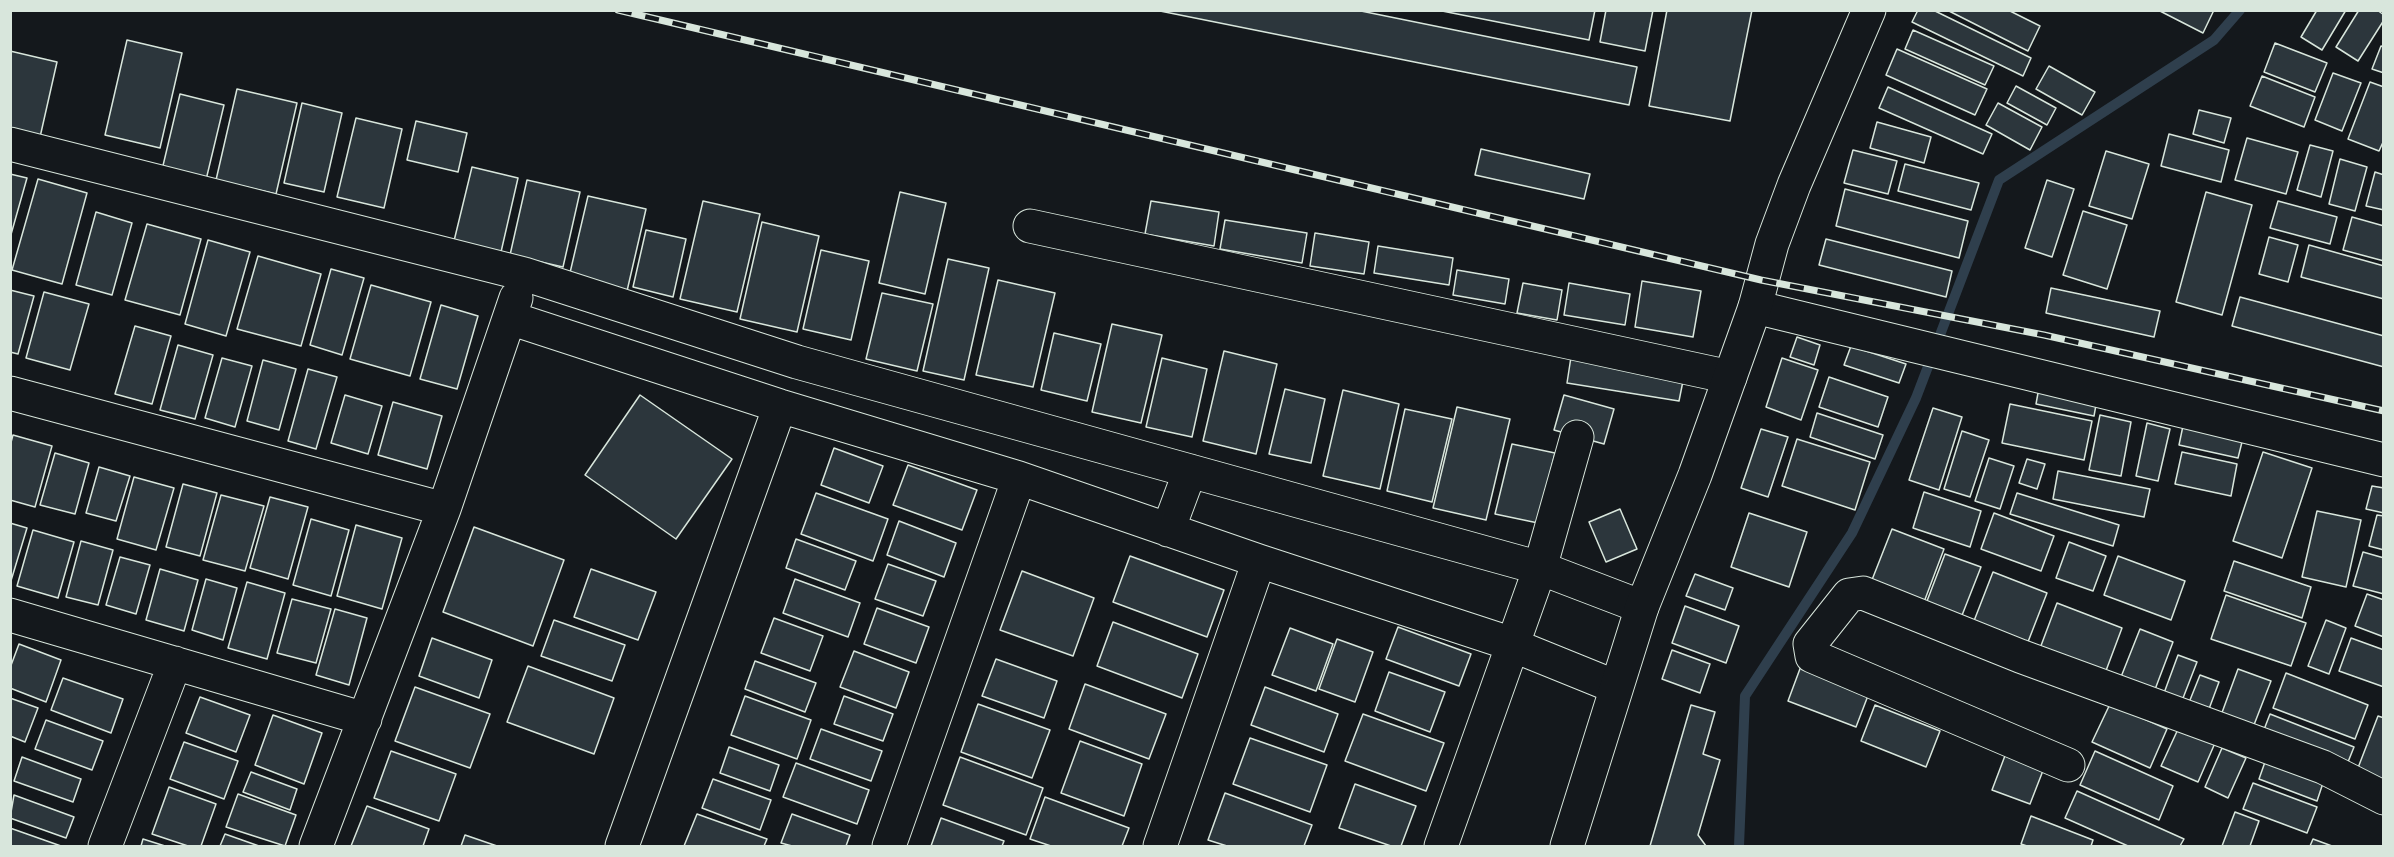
<!DOCTYPE html>
<html>
<head>
<meta charset="utf-8">
<style>
	body { margin:0 }
	#map { position:relative; width:2394px; height:857px; overflow:hidden; background:#14181c; font-family:Ubuntu,sans-serif }
	canvas { display:block }
	.frame { position:absolute; inset:0; border:12px solid #d8e6dc; pointer-events:none }
</style>
</head>
<body>
<div id="map">
<canvas width="2394" height="857"></canvas>
<div class="frame"></div>
</div>
<script>
const ctx = document.querySelector('canvas').getContext('2d');
ctx.lineJoin = 'round';
function strokePath(path, color, width, dash) {
  ctx.strokeStyle = color;
  ctx.lineWidth = width;
  ctx.lineCap = dash ? 'butt' : 'round';
  ctx.setLineDash(dash || []);
  ctx.stroke(path);
}
function paint(path, color) {
  ctx.fillStyle = color;
  ctx.fill(path, 'evenodd');
}
strokePath(new Path2D(`
	M1739,846l6,-150 107,-163 64,-135 83,-218 215,-140 26,-30`), '#2f3f4d', 10);
const building = new Path2D(`
	M1155,10h201l281,57 -8,38z
	M1437,10h158l-6,30z
	M1606,10h47l-8,41 -45,-9z
	M1667,10h85l-22,111 -81,-15z
	M1918,10h15l98,48 -8,18 -111,-54z
	M1947,10h61l32,16 -12,25z
	M2158,10h56l-11,23z
	M2317,10h29l-24,40 -21,-13z
	M2359,10h18l7,5v5l-26,41 -22,-14z
	M1913,30l81,36 -9,19 -80,-36z
	M127,40l55,13 -22,95 -55,-13z
	M2275,43l52,20 -12,29 -51,-20z
	M2381,46l3,1v26l-12,-4z
	M1897,49l90,40 -12,26 -89,-40z
	M10,51l47,11 -19,84 -28,-6z
	M2049,66l46,26 -13,23 -46,-26z
	M2333,73l28,10 -19,48 -27,-11z
	M2262,76l53,21 -11,30 -54,-21z
	M2370,82l14,5v53l-5,11 -31,-12z
	M2016,86l40,22 -9,17 -40,-22z
	M1888,87l104,47 -9,20 -104,-46z
	M237,89l60,14 -21,91 -60,-14z
	M180,94l44,11 -19,79 -44,-10z
	M302,103l40,10 -18,79 -40,-9z
	M1998,103l44,24 -12,23 -44,-25z
	M2199,110l32,8 -7,25 -31,-9z
	M356,118l46,11 -18,79 -47,-11z
	M416,121l51,12 -9,39 -51,-12z
	M1877,122l54,15 -7,26 -54,-15z
	M2169,134l60,16 -8,32 -60,-16z
	M2247,138l51,14 -12,42 -51,-14z
	M2310,145l23,6 -12,46 -24,-7z
	M1481,149l109,25 -6,25 -109,-24z
	M1853,150l44,11 -9,33 -44,-11z
	M2106,151l43,13 -17,55 -43,-13z
	M2340,159l27,8 -12,44 -26,-7z
	M1905,164l74,19 -8,27 -73,-19z
	M472,167l46,11 -17,74 -47,-11z
	M2375,172l9,3v35l-18,-4z
	M10,174l17,4 -17,60z
	M38,179l49,14 -25,91 -50,-14z
	M527,180l53,12 -17,75 -53,-12z
	M2047,180l27,9 -22,68 -27,-9z
	M1845,189l123,32 -9,37 -123,-32z
	M900,192l46,11 -21,91 -46,-11z
	M2206,192l46,13 -30,110 -46,-13z
	M588,196l58,13 -19,82 -58,-14z
	M703,201l57,13 -23,98 -57,-13z
	M1151,201l68,11 -5,34 -69,-12z
	M2278,201l59,16 -7,27 -60,-16z
	M2083,211l44,14 -20,64 -44,-14z
	M96,212l36,11 -20,72 -36,-10z
	M2352,217l32,9v35l-41,-11z
	M1225,220l82,13 -5,30 -82,-14z
	M762,222l57,14 -22,96 -57,-13z
	M147,224l54,15 -21,76 -55,-15z
	M646,230l40,9 -13,58 -40,-10z
	M1315,233l54,9 -5,32 -54,-8z
	M2269,237l29,8 -10,37 -29,-8z
	M1826,239l126,32 -6,26 -127,-32z
	M208,240l42,12 -24,84 -41,-12z
	M2309,245l75,21v33l-83,-22z
	M1378,246l75,12 -4,27 -75,-12z
	M821,250l48,11 -18,79 -48,-11z
	M258,256l63,18 -20,72 -64,-17z
	M948,259l41,9 -25,112 -41,-9z
	M331,269l33,9 -22,77 -32,-10z
	M1457,270l52,9 -4,25 -52,-9z
	M998,280l57,13 -22,94 -57,-12z
	M1642,281l59,10 -8,46 -58,-10z
	M1523,283l39,7 -5,30 -40,-7z
	M1569,283l61,11 -5,31 -61,-10z
	M371,285l60,17 -21,74 -60,-17z
	M2051,288l109,23 -6,26 -108,-24z
	M10,290l24,6 -16,58 -8,-2z
	M44,292l45,12 -19,66 -44,-12z
	M882,293l51,11 -16,67 -51,-12z
	M2240,297l144,39v31l-152,-41z
	M441,305l37,11 -21,73 -37,-10z
	M1112,324l50,11 -21,88 -49,-11z
	M135,326l36,10 -19,68 -37,-10z
	M1054,333l47,11 -14,57 -46,-11z
	M1797,337l23,8 -6,20 -24,-8z
	M178,345l35,10 -18,64 -35,-9z
	M1851,346l55,18 -7,19 -55,-18z
	M1224,351l53,13 -21,90 -53,-13z
	M1571,357l113,19 -5,25 -112,-18z
	M222,358l30,8 -17,61 -30,-9z
	M1162,358l45,11 -15,68 -46,-10z
	M1782,358l36,12 -17,50 -35,-13z
	M263,360l33,9 -17,61 -32,-9z
	M308,369l29,8 -21,72 -28,-8z
	M1829,377l59,20 -10,30 -59,-20z
	M2040,382l58,12 -4,22 -58,-12z
	M1285,389l40,10 -14,64 -42,-9z
	M1343,390l56,14 -19,85 -57,-13z
	M345,395l37,11 -14,48 -37,-11z
	M640,395l92,64 -56,80 -91,-64z
	M1564,395l50,14 -10,35 -50,-14z
	M393,402l49,14 -15,53 -49,-14z
	M2010,404l82,17 -8,39 -82,-17z
	M1457,407l53,12 -24,101 -53,-12z
	M1933,408l29,9 -23,73 -30,-10z
	M1405,409l47,10 -20,83 -45,-11z
	M1817,413l66,22 -8,24 -65,-22z
	M2100,415l31,7 -10,54 -32,-6z
	M2184,421l60,13 -6,24 -59,-13z
	M2147,423l23,6 -12,52 -22,-5z
	M1761,429l27,8 -20,60 -27,-9z
	M1962,431l27,9 -19,57 -26,-8z
	M13,435l39,11 -17,61 -25,-7v-54z
	M1797,439l73,23 -15,48 -73,-24z
	M1512,444l43,9 -17,70 -43,-9z
	M834,448l49,18 -14,37 -48,-18z
	M2182,452l55,12 -6,32 -56,-12z
	M2263,452l49,16 -30,90 -49,-17z
	M55,453l34,10 -14,51 -35,-9z
	M1989,458l25,8 -14,43 -25,-8z
	M2027,459l18,5 -8,25 -18,-6z
	M908,465l69,25 -15,40 -69,-25z
	M99,467l31,9 -14,45 -30,-8z
	M2058,471l92,18 -6,28 -91,-18z
	M134,477l40,11 -18,62 -39,-11z
	M183,484l34,9 -17,63 -34,-9z
	M2372,486l12,2v25l-18,-4z
	M1924,492l57,19 -11,36 -57,-19z
	M816,493l72,26 -15,42 -72,-27z
	M2017,493l102,32 -6,21 -103,-32z
	M221,495l43,11 -19,65 -42,-11z
	M270,497l38,10 -20,72 -38,-11z
	M1620,509l17,40 -31,13 -17,-40z
	M2317,511l44,9 -15,67 -44,-10z
	M1749,513l58,19 -18,55 -58,-20z
	M1994,513l60,23 -13,35 -60,-22z
	M2377,515l7,1v34l-15,-4z
	M311,519l38,11 -18,66 -38,-11z
	M899,521l57,22 -12,34 -57,-22z
	M10,523l17,5 -17,56z
	M356,525l46,13 -20,71 -45,-13z
	M474,527l90,33 -31,86 -90,-34z
	M1892,529l52,20 -23,61 -53,-20z
	M33,530l41,12 -16,56 -41,-12z
	M796,539l60,22 -11,29 -59,-22z
	M81,541l32,9 -15,55 -32,-8z
	M2069,542l37,14 -13,35 -37,-13z
	M2363,552l21,6v36l-31,-8z
	M1945,554l36,13 -24,61 -35,-14z
	M1130,556l94,34 -17,47 -94,-35z
	M2118,556l67,25 -14,39 -67,-25z
	M120,557l30,8 -14,49 -30,-9z
	M2234,561l77,26 -9,31 -78,-27z
	M888,564l48,17 -13,35 -48,-17z
	M160,569l38,11 -14,51 -38,-11z
	M591,569l65,23 -18,48 -64,-23z
	M1022,571l72,27 -21,58 -73,-26z
	M1993,572l54,21 -21,54 -54,-21z
	M1695,574l38,14 -8,22 -39,-14z
	M206,579l31,9 -14,52 -31,-10z
	M795,579l65,24 -12,34 -65,-24z
	M247,582l38,11 -18,66 -39,-11z
	M2367,594l17,6v37l-29,-11z
	M2226,595l80,28 -15,43 -80,-27z
	M292,599l39,10 -15,54 -39,-10z
	M2057,603l65,25 -21,56 -65,-25z
	M1685,606l54,20 -13,37 -54,-20z
	M877,608l52,19 -13,36 -52,-19z
	M335,609l32,9 -18,67 -33,-10z
	M774,618l49,18 -13,35 -49,-18z
	M554,620l71,25 -13,36 -71,-25z
	M2326,620l20,8 -17,46 -21,-8z
	M1113,622l85,32 -16,44 -85,-32z
	M1398,627l73,27 -12,32 -73,-27z
	M1290,628l43,16 -17,47 -44,-16z
	M2140,629l33,13 -22,58 -34,-13z
	M432,638l60,22 -13,38 -60,-22z
	M2351,638l33,12v37l-45,-16z
	M1337,639l36,13 -18,50 -36,-13z
	M19,644l42,16 -15,42 -36,-14v-20z
	M1672,650l38,14 -10,29 -38,-14z
	M854,651l55,21 -13,36 -56,-21z
	M2178,655l19,7 -19,49 -18,-7z
	M996,659l61,22 -13,37 -62,-22z
	M755,661l61,22 -11,29 -60,-23z
	M528,666l86,32 -20,56 -87,-32z
	M1801,666l68,27 -13,34 -68,-26z
	M2238,669l33,12 -19,49 -32,-12z
	M1389,672l56,20 -15,40 -55,-21z
	M2286,673l82,32 -13,34 -82,-31z
	M2200,675l19,7 -13,35 -20,-7z
	M63,678l60,21 -12,34 -60,-23z
	M1085,684l81,30 -17,45 -80,-30z
	M415,687l75,27 -20,54 -75,-27z
	M1265,687l73,27 -14,38 -73,-27z
	M745,696l66,24 -14,39 -66,-24z
	M844,696l49,18 -10,27 -49,-17z
	M200,697l50,18 -14,37 -50,-19z
	M10,698l28,10 -13,34 -15,-6z
	M978,704l72,26 -18,48 -71,-26z
	M2110,704l57,25 -17,39 -58,-26z
	M1691,705l24,7 -12,42 17,6 -22,75 8,11h-56z
	M1875,705l65,26 -14,36 -65,-26z
	M1363,714l81,29 -18,48 -81,-30z
	M2270,714l84,33 -10,25 -84,-32z
	M273,715l49,18 -18,51 -49,-19z
	M2378,716l6,2v66l-28,-11z
	M46,720l57,21 -11,29 -57,-21z
	M2179,727l36,16 -17,39 -37,-16z
	M821,729l61,22 -11,30 -61,-22z
	M1250,738l77,27 -17,47 -77,-28z
	M1080,741l62,23 -18,52 -63,-23z
	M184,742l54,19 -14,38 -54,-20z
	M729,747l50,18 -9,26 -50,-18z
	M2222,748l24,10 -18,40 -23,-11z
	M391,751l65,23 -17,47 -65,-23z
	M2095,751l78,35 -14,34 -79,-35z
	M2006,753l38,15 -14,36 -38,-14z
	M22,757l59,22 -8,23 -59,-21z
	M960,757l83,31 -17,47 -83,-30z
	M2265,762l58,21 -6,18 -58,-22z
	M796,763l73,27 -12,34 -74,-27z
	M251,772l46,17 -7,21 -47,-18z
	M713,779l58,21 -11,30 -58,-22z
	M2253,783l64,24 -10,26 -64,-24z
	M1355,784l61,22 -15,40h-10l-52,-18z
	M169,787l47,17 -15,42h-13l-36,-12z
	M2077,791l107,48 -4,7h-52l-63,-28z
	M1225,793l87,32 -8,21h-77l-19,-6z
	M238,794l58,21 -11,31 -59,-19z
	M14,795l60,22 -8,21 -56,-20z
	M1045,797l84,31 -7,18h-71l-21,-7z
	M367,806l62,23 -6,17h-72z
	M2235,812l24,9 -9,25h-28z
	M697,814l70,25 -3,7h-80z
	M792,814l58,21 -4,11h-54l-11,-3z
	M2031,816l62,24 -2,6h-64l-6,-2z
	M941,818l63,23 -2,5h-71z
	M10,828l51,18h-51z
	M225,834l34,12h-39z
	M465,835l32,11h-36z
	M143,839l22,7h-24z
	M2313,839l19,7h-22z`);
paint(building, '#2c363c');
strokePath(building, '#d8e6dc', 1.5);
const minor = new Path2D(`
	M10,144l514,130 273,88 743,206 102,39
	M1030,226l700,151
	M1755,307l629,153
	M510,318l270,88 239,72 240,83 241,79 116,47
	M10,393l434,116
	M1168,530l22,-59
	M10,615l355,104
	M2068,765l-256,-109 -2,-12 39,-49 14,-2 157,63 303,111 61,31
	M105,846l70,-183
	M316,846l128,-337 72,-211
	M622,846l158,-440
	M889,846l130,-368
	M1160,846l99,-285
	M1441,846l99,-278 37,-131`);
const secondary = new Path2D(`
	M1567,846l75,-239 53,-132 60,-168 17,-63 22,-59 75,-175`);
strokePath(minor, '#d8e6dc', 35);
strokePath(secondary, '#d8e6dc', 35);
strokePath(minor, '#14181c', 33);
strokePath(secondary, '#14181c', 33);
const rail = new Path2D(`
	M618,10l1143,270 283,55 340,76`);
strokePath(rail, '#d8e6dc', 7);
strokePath(rail, '#14181c', 4.5, [14]);
</script>
</body>
</html>
